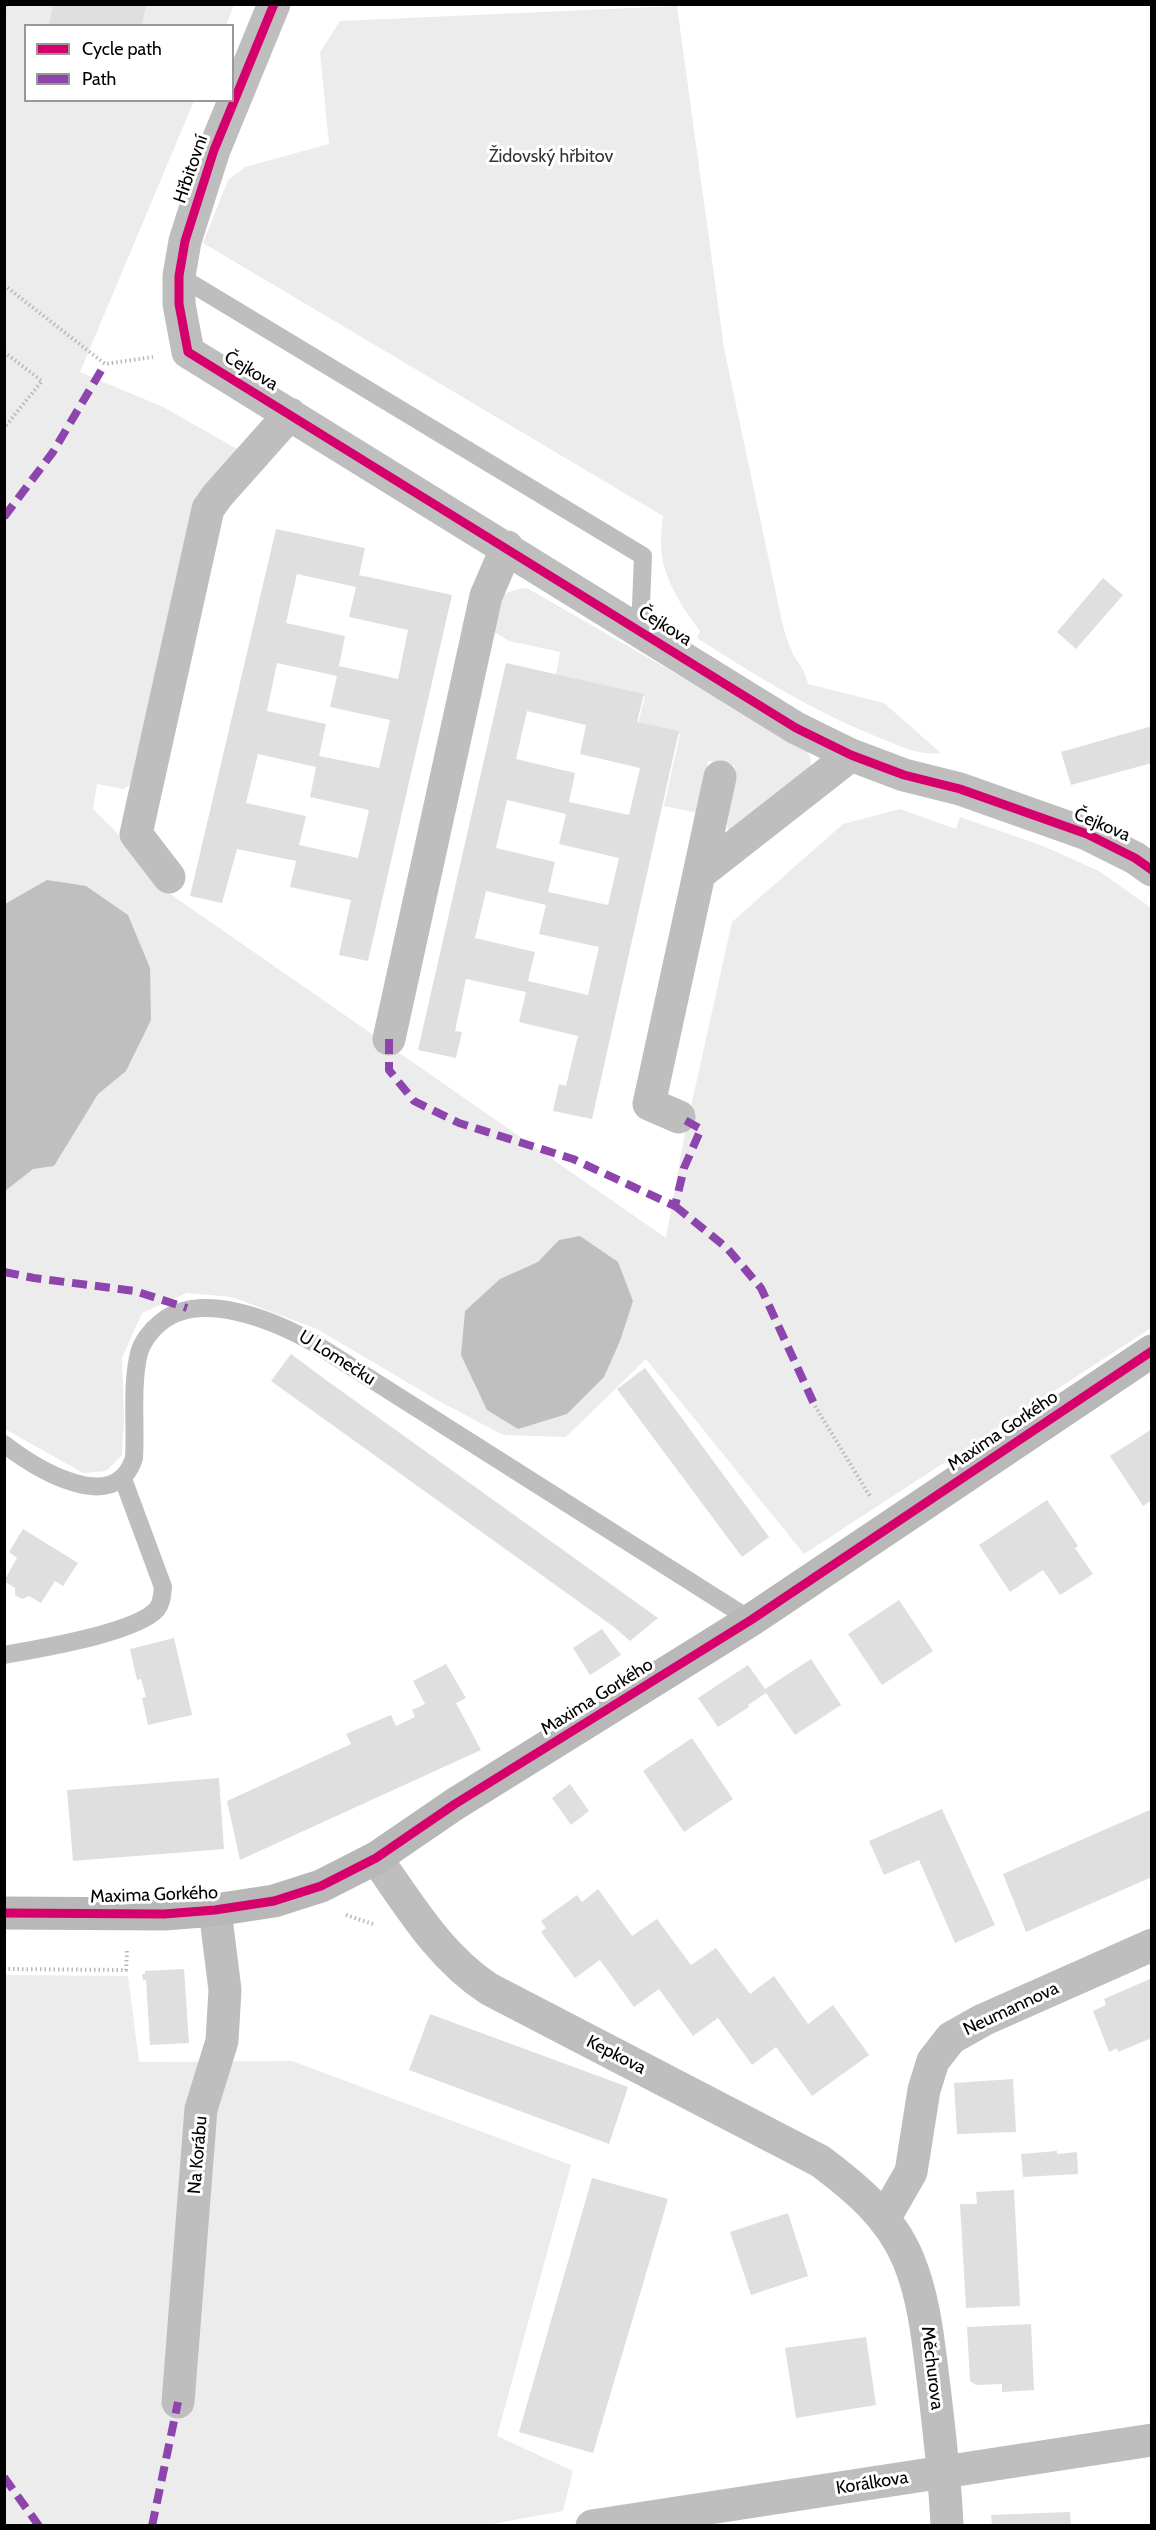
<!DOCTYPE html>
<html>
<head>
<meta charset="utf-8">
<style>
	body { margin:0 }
	#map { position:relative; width:1156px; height:2530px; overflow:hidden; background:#fff; font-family:Cabin,sans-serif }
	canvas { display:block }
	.frame { position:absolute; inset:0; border:6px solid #000; pointer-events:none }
	.legend { position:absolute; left:24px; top:24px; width:210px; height:78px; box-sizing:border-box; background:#fff; border:2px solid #999; margin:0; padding:8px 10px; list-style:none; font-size:18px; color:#000 }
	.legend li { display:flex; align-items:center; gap:12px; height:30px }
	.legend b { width:30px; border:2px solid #999 }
</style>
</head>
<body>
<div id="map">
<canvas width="1156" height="2530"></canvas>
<div class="frame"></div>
<ul class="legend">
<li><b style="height:8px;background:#d6006c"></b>Cycle path</li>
<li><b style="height:8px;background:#8e44ad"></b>Path</li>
</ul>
</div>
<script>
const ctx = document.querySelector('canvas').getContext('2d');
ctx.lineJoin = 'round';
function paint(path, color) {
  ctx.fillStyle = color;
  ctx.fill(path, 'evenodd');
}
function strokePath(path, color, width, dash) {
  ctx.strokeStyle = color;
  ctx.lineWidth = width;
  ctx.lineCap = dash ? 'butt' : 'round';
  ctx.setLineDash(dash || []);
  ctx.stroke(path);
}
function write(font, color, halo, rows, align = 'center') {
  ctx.font = font + ' Cabin,sans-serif';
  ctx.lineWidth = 6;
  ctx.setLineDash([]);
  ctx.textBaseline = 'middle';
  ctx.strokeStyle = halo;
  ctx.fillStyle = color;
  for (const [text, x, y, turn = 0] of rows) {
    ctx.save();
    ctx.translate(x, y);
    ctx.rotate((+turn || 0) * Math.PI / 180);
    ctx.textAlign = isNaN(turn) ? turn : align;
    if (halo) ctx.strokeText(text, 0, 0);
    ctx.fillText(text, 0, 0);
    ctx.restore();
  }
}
paint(new Path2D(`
	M5,5h229l-8,20 -200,1v74l168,1 -114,271 83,35 76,43 -105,332 -11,7 -26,-5 -4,25 27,27 43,53 503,349 18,-100 48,-216 111,-98 57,-15 56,20 4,-12 83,29 56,25 52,37v420l-347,226 -158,-195 -80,78 -63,-2 -66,-35 -120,-71 -85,-32 -45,-4 -45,20 -20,45 2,62 -2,35 -16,16 -23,2 -78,-44z
	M677,6l47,342 58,274c3,11 6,22 11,32 7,13 11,13 15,30l76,19 57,50c-24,3 -43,-8 -66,-17 -64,-26 -119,-60 -178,-98l3,-7c-18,-24 -39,-55 -39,-86 0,-10 1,-20 2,-29l-460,-273 25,-63 17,-13 84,-23 -9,-92 20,-31z
	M527,588l278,160c6,9 8,14 3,24l-79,61 -2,-7 8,-60 -27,-5 -10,52 -34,-7 16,-72 -42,-10 7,-28 -89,-21 4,-23 -51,-11 -21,-13c9,-24 10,-38 39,-40z
	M5,1975l123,1 11,86 153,-1 279,104 -74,271 76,35 -10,40 -82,15h-476z`), '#ececec');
paint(new Path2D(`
	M47,880l39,6 42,29 22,53 1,52 -25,51 -28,23 -44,72 -21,3 -28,22v-287z
	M580,1236l38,26 15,39 -13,40 -16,36 -37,37 -49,15 -31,-19 -26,-55 4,-44 35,-32 38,-17 21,-22z`), '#bfbfbf');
paint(new Path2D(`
	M53,4h93l-4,22h-93z
	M276,529l89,19 -6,27 93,20 -84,366 -29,-6 12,-55 -61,-13 6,-26 -59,-12 -15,54 -32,-7zM297,574l59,13 -7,30 59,13 -10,49 -59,-13 6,-30 -59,-13zM277,663l60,13 -7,31 60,13 -11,48 -60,-12 7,-32 -59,-13zM258,754l58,13 -6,30 59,13 -11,48 -59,-13 7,-29 -60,-13z
	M1103,578l20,17 -47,54 -19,-17z
	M506,663l138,31 -7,28 42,9 -87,388 -39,-8 6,-27 7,2 12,-50 -59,-14 7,-30 -60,-13 -11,52 7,1 -6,26 -38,-8zM527,711l59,14 -6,29 60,14 -11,47 -60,-13 6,-29 -59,-14zM507,800l59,14 -7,30 60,14 -11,47 -60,-13 7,-30 -59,-14zM486,891l60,14 -7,29 60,13 -11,48 -60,-14 7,-29 -60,-14z
	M1152,726v37l-81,22 -10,-33z
	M291,1354l35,26 332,238 -28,23 -16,-14 -343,-246z
	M645,1368l124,169 -27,20 -125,-168z
	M1152,1429v71l-9,6 -33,-50z
	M1047,1500l31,46 -3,2 18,26 -33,21 -17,-25 -33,22 -31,-47z
	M23,1529l55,34 -15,23 -8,-5 -14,22 -12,-7 -7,3 -7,-4v-7l-11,-7 13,-23 -8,-6z
	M899,1600l34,51 -51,34 -34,-51z
	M602,1629l19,26 -31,20 -17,-27z
	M174,1638l18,77 -44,10 -6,-27 4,-1 -5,-18 -4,1 -7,-31z
	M811,1659l30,46 -46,30 -29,-42 -18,12 1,2 -31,20 -20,-29 50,-33 17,24z
	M446,1664l20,34 -10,5 25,47 -241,110 -13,-59 124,-57 -5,-10 45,-19 5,11 19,-9 -3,-7 13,-6 -12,-23z
	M692,1738l41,61 -49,33 -41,-61z
	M219,1778l5,71 -151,12 -6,-71z
	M570,1784l19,27 -18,14 -19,-27z
	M942,1809l53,116 -40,18 -36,-83 -35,15 -15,-34z
	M1152,1809v68l-126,55 -23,-58z
	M598,1889l34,47 25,-17 34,46 25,-17 34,46 24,-18 34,48 25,-19 36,50 -57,41 -36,-49 -24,18 -34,-47 -25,18 -34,-47 -25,18 -34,-47 -25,18 -34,-46 5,-4 -5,-7 36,-26 5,7z
	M184,1969l5,74 -39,2 -4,-65h-3l-1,-6h3v-3z
	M1152,1978v60l-34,14 -1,-4 -8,4 -16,-41 13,-6 -2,-6z
	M430,2014l198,73 -19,57 -200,-74z
	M1013,2079l3,53 -59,2 -3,-51z
	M1057,2151v3l20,-2 1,22 -55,3 -2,-23z
	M592,2178l76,21 -75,254 -74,-21z
	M1014,2190l6,116 -54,2 -6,-104h17l-1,-12z
	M788,2213l20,63 -57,19 -21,-63z
	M1031,2324l3,66 -32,2v-8l-26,1 -6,-4 -3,-54z
	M866,2337l10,68 -80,13 -11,-70z
	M1070,2512l1,14h-79l-1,-11z`), '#dfdfdf');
strokePath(new Path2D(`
	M4,11l2,-7
	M4,285l101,79 48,-7
	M4,352l38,29 -38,47
	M815,1406l56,92
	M346,1915l30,10
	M4,1969l122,1 1,-21`), '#b9b9b9', 4, [1.5, 3]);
strokePath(new Path2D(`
	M179,276l464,280 -3,74
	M4,1444c31,24 111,74 130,14 2,-34 -3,-72 5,-105 3,-11 12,-23 21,-30 40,-34 115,-2 154,20l437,277
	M4,1655c32,-6 133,-22 153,-46 5,-6 5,-14 6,-22l-40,-108`), '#bebebe', 18);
strokePath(new Path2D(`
	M274,4l-60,146 -29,91 -6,35v28l9,48 608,376 55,27 53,20 56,14 127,45 48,24 17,12
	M699,874l21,-97
	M169,877l-33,-43 72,-325 9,-13 73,-82
	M389,1039l97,-443 21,-49
	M679,1117l-30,-13 50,-230 152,-119
	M376,1858c34,48 63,98 113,131l331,172c36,27 70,55 88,98 16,38 20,80 25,120 6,49 12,97 14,147
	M884,2219l27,-47 13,-82 9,-29 18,-23 32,-18 169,-75
	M178,2402l23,-293 21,-68 3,-51 -10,-80
	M592,2526l560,-86`), '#bebebe', 33);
strokePath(new Path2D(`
	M4,1913l160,1 51,-4 59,-9 47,-15 55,-28 79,-54 296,-184 401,-269`), '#b8b8b8', 33);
strokePath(new Path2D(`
	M4,517l49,-65 52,-88
	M389,1039v31l25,31 45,22 114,36 102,47 9,-38 17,-39 -22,-12
	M675,1206l52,42 34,40 54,118
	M4,1272l30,6 101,13 52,17
	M4,2477l35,49
	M152,2526l26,-124`), '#8e44ad', 8, [15, 8]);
strokePath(new Path2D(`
	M274,4l-60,146 -29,91 -6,35v28l9,48 608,376 55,27 53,20 56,14 127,45 48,24 17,12
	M4,1913l160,1 51,-4 59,-9 47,-15 55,-28 79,-54 296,-184 401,-269`), '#d6006c', 9);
write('18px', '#333', '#fff', [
	["Židovský hřbitov",551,157]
]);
write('18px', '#000', '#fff', [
	["Hřbitovní",191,169,-71],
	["Čejkova",251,371,31],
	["Čejkova",665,626,32],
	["Čejkova",1102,825,23],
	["U Lomečku",337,1358,32],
	["Maxima Gorkého",1003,1431,-34],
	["Maxima Gorkého",597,1697,-32],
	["Maxima Gorkého",154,1895,-2],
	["Neumannova",1011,2009,-25],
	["Kepkova",616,2055,27],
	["Na Korábu",198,2155,-85],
	["Měchurova",932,2368,83],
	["Korálkova",872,2483,-9]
]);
</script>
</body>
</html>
